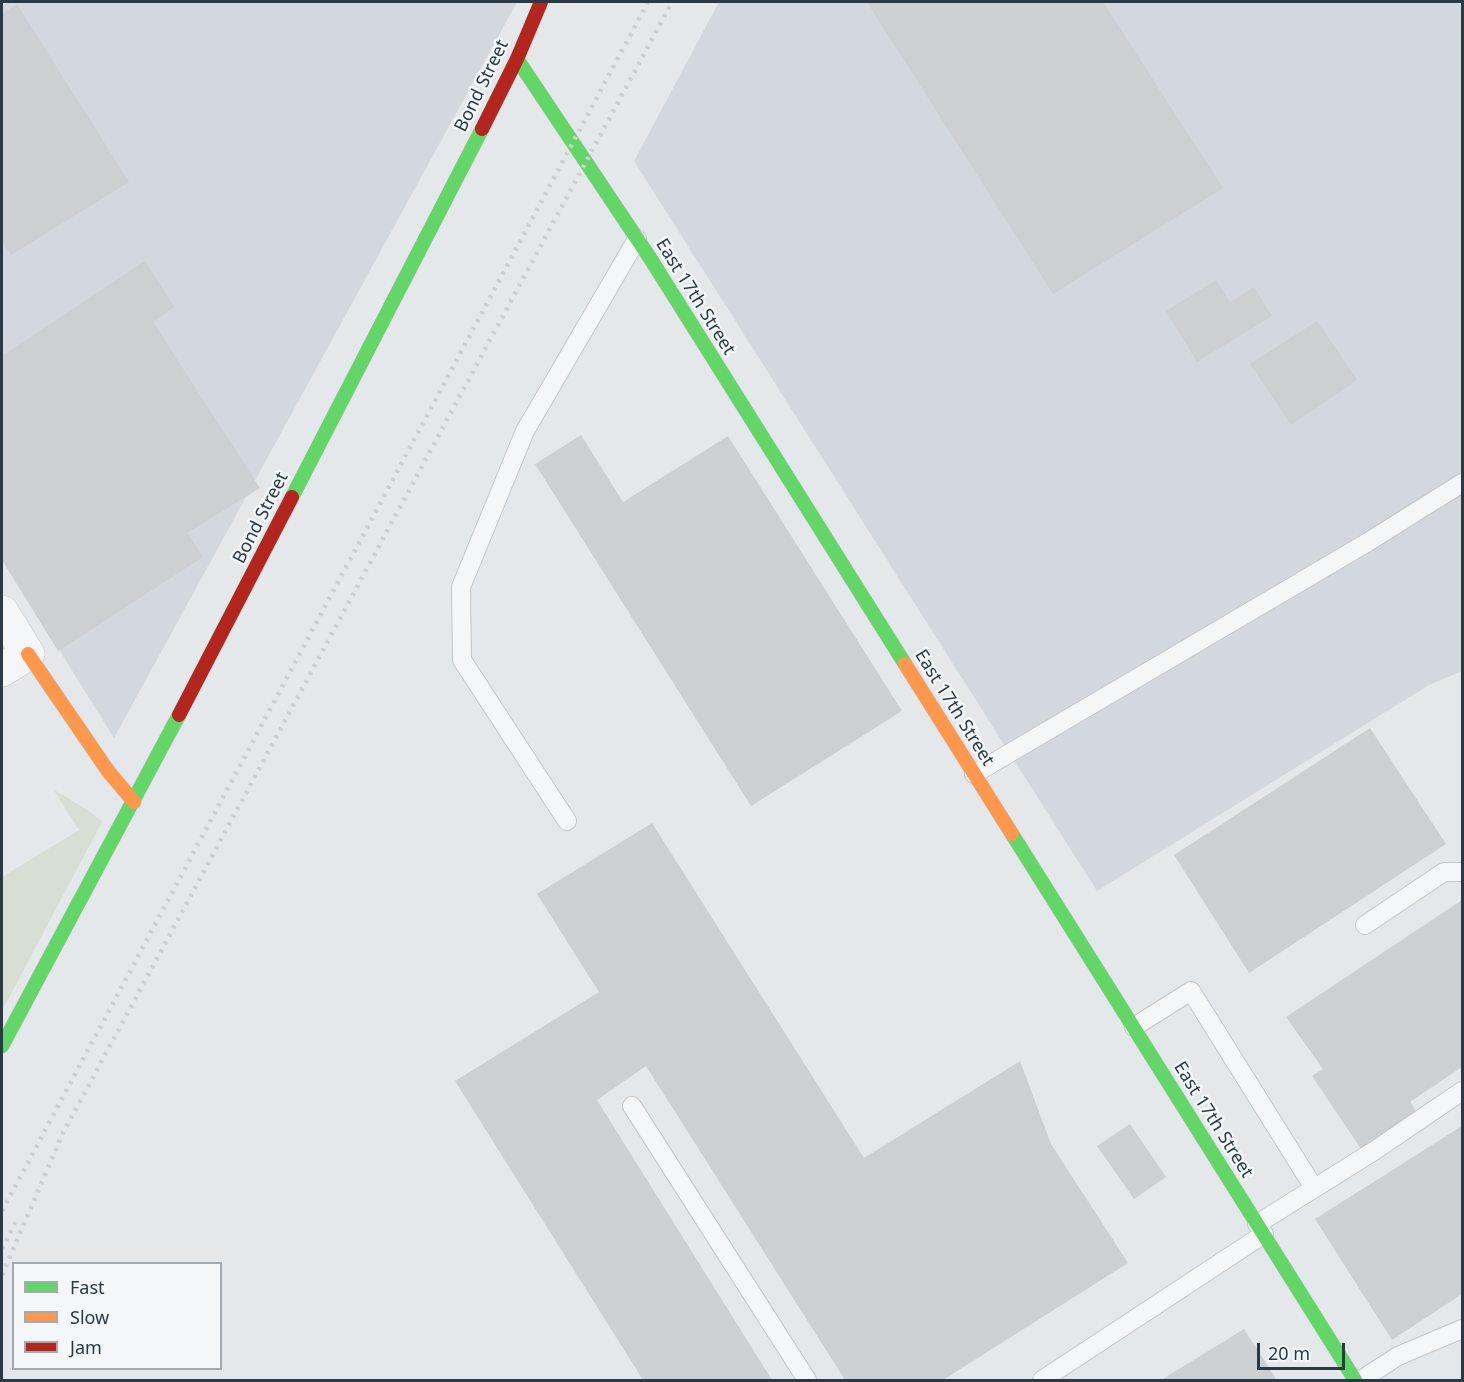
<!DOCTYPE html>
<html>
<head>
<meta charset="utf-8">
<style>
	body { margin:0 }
	#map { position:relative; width:1464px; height:1382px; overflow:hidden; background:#e5e8ea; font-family:"Noto Sans",sans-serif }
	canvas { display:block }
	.frame { position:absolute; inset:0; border:3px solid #293a46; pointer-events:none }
	.legend { position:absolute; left:12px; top:1262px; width:210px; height:108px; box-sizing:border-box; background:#f3f7f9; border:2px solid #a2abb1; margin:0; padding:8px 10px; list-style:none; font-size:18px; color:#293a46 }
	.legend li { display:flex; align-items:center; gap:12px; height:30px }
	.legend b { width:30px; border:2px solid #a2abb1 }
	.scale { position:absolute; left:1257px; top:1343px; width:88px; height:27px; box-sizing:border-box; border:3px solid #293a46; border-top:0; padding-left:8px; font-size:18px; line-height:21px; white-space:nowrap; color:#293a46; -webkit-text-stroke:4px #f3f7f9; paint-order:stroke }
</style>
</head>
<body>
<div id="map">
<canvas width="1464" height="1382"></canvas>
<div class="frame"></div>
<ul class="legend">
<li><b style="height:8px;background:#63d668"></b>Fast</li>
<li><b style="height:8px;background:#ff974d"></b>Slow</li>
<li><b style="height:8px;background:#b3261e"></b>Jam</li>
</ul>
<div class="scale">20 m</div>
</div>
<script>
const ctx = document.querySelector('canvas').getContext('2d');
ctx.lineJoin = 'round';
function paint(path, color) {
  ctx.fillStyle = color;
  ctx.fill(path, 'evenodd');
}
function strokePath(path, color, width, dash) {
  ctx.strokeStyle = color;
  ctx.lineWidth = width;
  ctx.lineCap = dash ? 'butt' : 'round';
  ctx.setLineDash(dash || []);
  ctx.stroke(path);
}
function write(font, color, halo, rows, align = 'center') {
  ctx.font = font + ' "Noto Sans",sans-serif';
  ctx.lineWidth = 5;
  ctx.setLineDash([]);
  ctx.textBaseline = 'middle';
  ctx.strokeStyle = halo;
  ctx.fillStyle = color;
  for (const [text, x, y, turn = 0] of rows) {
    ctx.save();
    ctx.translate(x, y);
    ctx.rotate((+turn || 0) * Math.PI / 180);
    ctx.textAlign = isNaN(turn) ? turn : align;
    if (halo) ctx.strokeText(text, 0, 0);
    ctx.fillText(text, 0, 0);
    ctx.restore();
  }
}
paint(new Path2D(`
	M2,2h515l-403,736 -112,-180z
	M719,2h743v669l-33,14 -332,206 -463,-730z`), '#d2d8dd');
paint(new Path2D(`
	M53,789l36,22 13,11 -100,189v-134l77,-47z`), '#d7dfd5');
paint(new Path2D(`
	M867,2h236l120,186 -170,106z
	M17,4l112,178 -118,73 -9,-14v-227z
	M145,261l29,46 -21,15 107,166 -73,45 16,24 -145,94 -56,-91v-204z
	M1216,280l14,22 24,-15 18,29 -75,46 -31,-51z
	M1317,321l40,59 -66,45 -41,-61z
	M581,435l42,67 105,-66 174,275 -151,95 -216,-342z
	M1370,728l76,116 -197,129 -75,-118z
	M652,823l212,335 156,-97 31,83 77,119 -185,117h-98l-199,-314 -49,34 175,280h-129l-188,-299 144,-89 -62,-98z
	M1462,900v167l-52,35 6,9 -55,38 -49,-73 11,-7 -37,-52z
	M1130,1124l36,53 -32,22 -37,-53z
	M1462,1126v168l-70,46 -77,-121z
	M1244,1329l33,51h-116z`), '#cdd0d2');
const lane = new Path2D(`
	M974,774l394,-232 94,-59
	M567,821l-105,-161 -1,-73 64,-156 112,-192
	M1365,925l79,-53h18
	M1134,1027l57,-36 123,197
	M632,1106l175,274
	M1257,1224l117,-73 88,-60
	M1042,1380l222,-146
	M1361,1380l37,-24 64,-27`);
const street = new Path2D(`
	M2,612l26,42 -26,16`);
const fast = new Path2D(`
	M517,59l133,199 255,406
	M292,497l190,-368
	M1012,834l343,546
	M2,1046l177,-331`);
const slow = new Path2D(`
	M28,654l80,117 26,31
	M905,664l107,170`);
const jam = new Path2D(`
	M482,129l35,-70 24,-57
	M179,715l113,-218`);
strokePath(lane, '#c3c6c8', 20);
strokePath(street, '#c3c6c8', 34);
strokePath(fast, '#c3c6c8', 15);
strokePath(slow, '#c3c6c8', 15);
strokePath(jam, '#c3c6c8', 15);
strokePath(lane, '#f4f6f7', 18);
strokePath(street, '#f4f6f7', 33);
strokePath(fast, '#63d668', 14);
strokePath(slow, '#ff974d', 14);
strokePath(jam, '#b3261e', 14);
strokePath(new Path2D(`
	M2,1211l646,-1209
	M2,1249l15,-30
	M2,1275l61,-142 609,-1131`), '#cdd0d1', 4.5, [3, 6]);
write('18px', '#293a46', '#f3f7f9', [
	["Bond Street",482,86,-64],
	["East 17th Street",695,297,58],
	["Bond Street",261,518,-63],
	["East 17th Street",954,708,58],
	["East 17th Street",1213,1120,58]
]);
</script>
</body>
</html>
